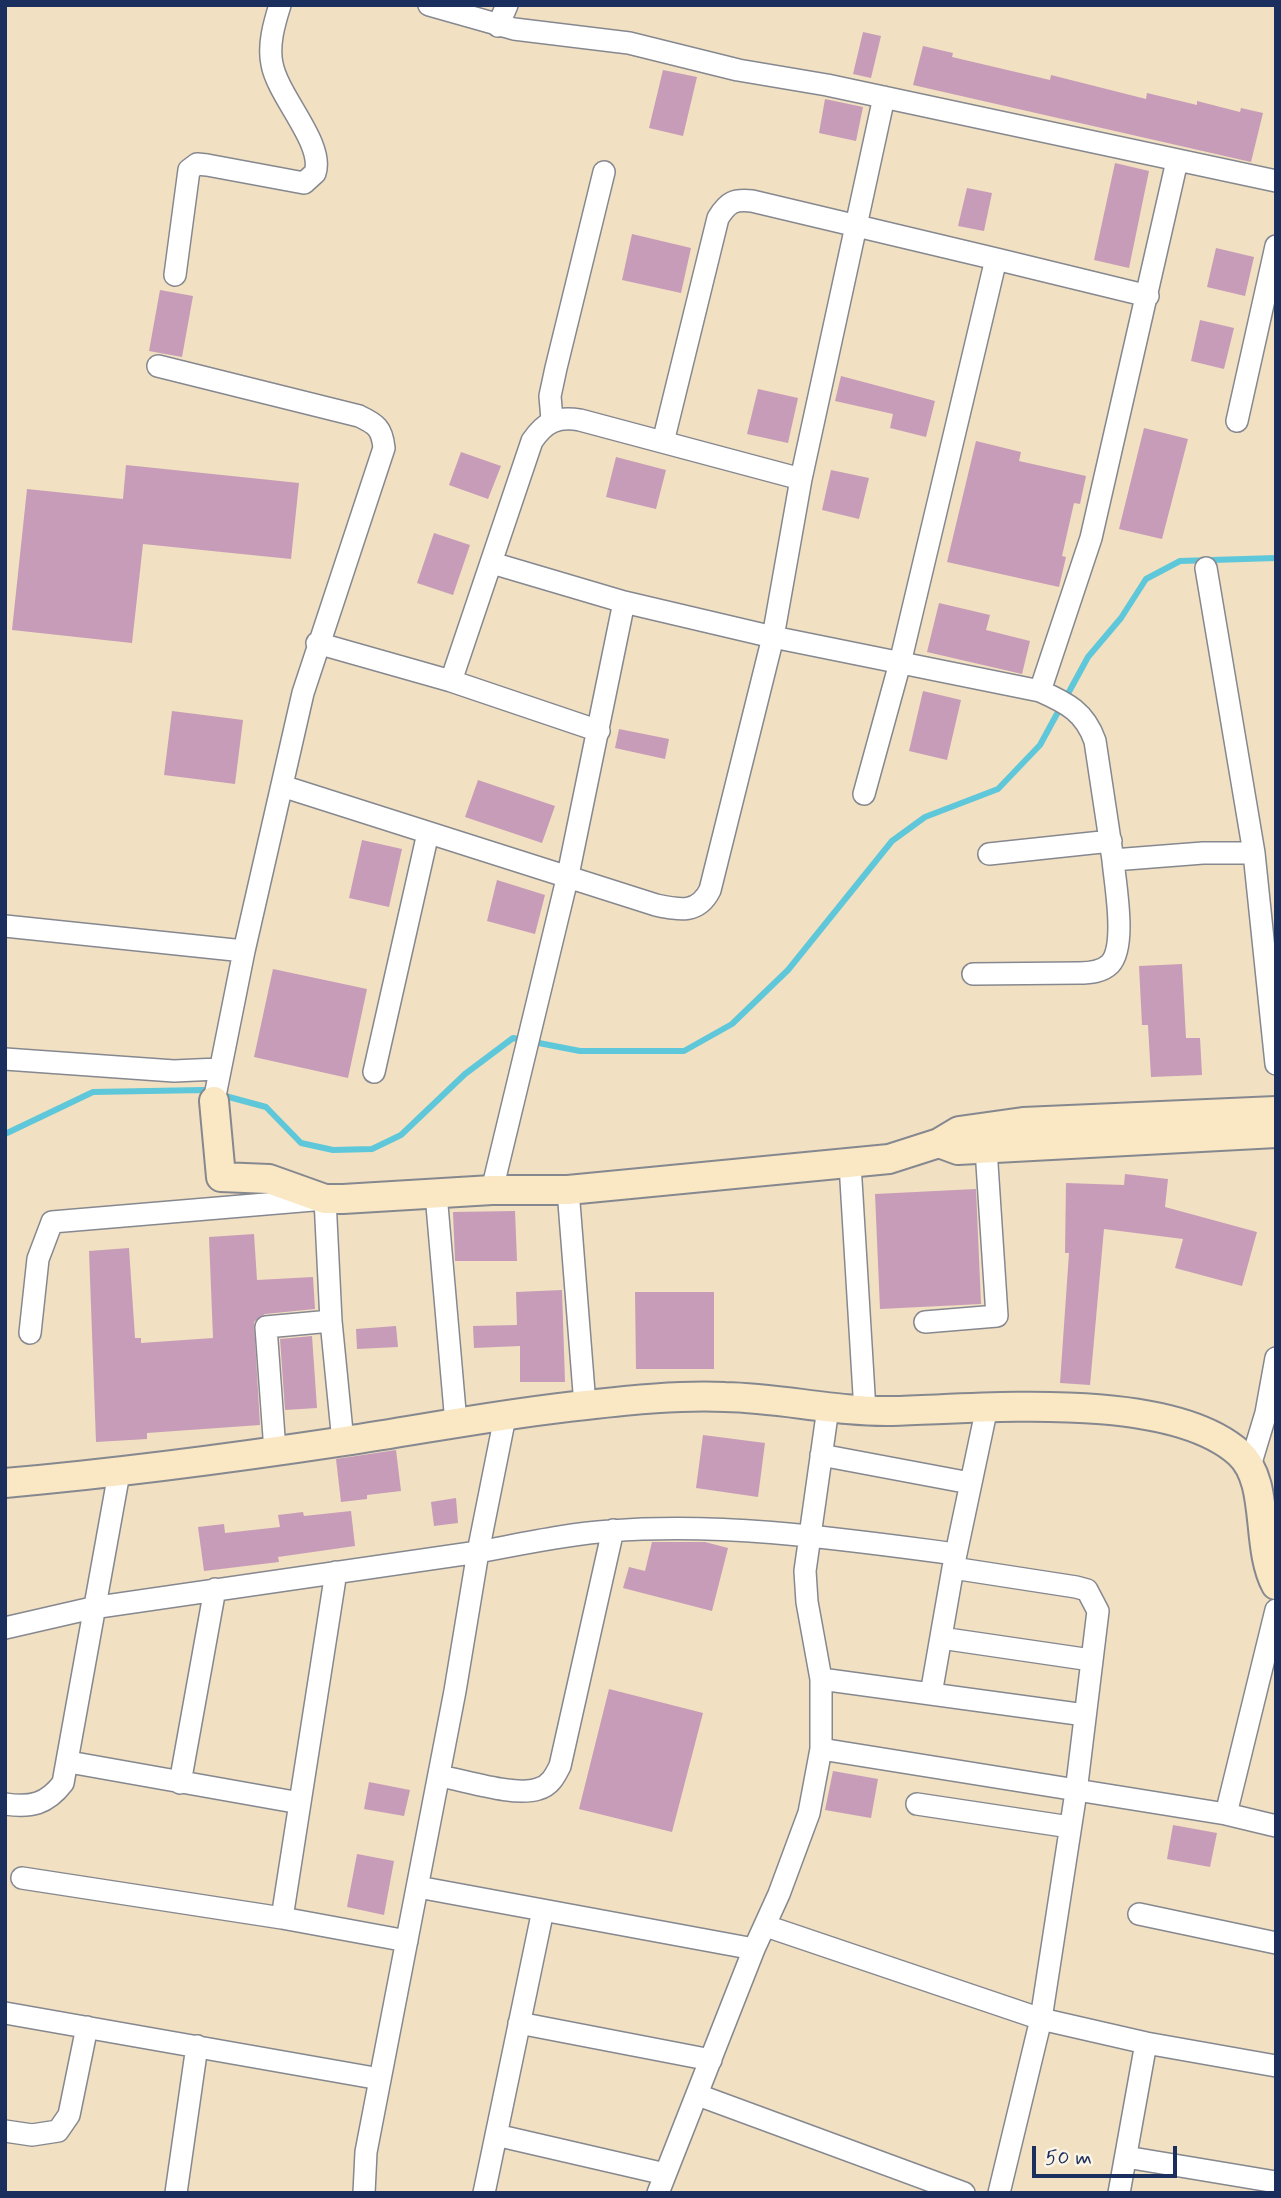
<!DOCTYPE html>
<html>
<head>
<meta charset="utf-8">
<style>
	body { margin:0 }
	#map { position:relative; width:1281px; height:2198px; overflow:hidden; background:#f1e0c1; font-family:Mynerve,sans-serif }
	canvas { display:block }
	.frame { position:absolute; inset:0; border:7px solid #1b2f5e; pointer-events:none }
	.scale { position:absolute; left:1032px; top:2146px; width:145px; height:32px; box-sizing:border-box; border:4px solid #1b2f5e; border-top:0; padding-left:9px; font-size:21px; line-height:24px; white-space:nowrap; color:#1b2f5e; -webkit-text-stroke:5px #fcf5e5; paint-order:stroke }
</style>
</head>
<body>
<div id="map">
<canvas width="1281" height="2198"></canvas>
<div class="frame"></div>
<div class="scale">50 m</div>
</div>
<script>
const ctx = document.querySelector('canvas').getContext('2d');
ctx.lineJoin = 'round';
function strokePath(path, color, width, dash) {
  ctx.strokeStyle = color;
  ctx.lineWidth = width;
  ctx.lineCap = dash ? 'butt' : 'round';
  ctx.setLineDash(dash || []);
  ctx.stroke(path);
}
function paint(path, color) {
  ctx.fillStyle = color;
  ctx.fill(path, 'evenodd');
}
strokePath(new Path2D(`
	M5,1134l88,-42 110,-2 63,17 35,36 32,7 39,-1 29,-14 64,-61 48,-36 67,13h104l48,-27 56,-54 104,-129 33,-24 73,-28 42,-44 48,-88 33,-39 25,-39 34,-18 96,-3`), '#5ec7d9', 6);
paint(new Path2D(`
	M863,32l18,4 -10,42 -18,-4z
	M923,46l30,7 -1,4 98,23 1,-5 95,24 1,-6 50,12v-4l43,11 1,-4 22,5 -12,49 -338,-77z
	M663,70l34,7 -14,59 -34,-8z
	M825,99l38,8 -7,34 -37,-8z
	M1115,163l34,8 -20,97 -35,-8z
	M967,188l25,5 -8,38 -26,-5z
	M632,234l59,14 -10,45 -59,-13z
	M1216,248l38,9 -9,39 -38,-9z
	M160,290l33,6 -11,61 -33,-6z
	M1200,320l34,8 -10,41 -33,-8z
	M841,376l94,25 -9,36 -36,-9 3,-14 -58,-13z
	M758,389l40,9 -10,45 -41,-9z
	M1144,428l44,11 -26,100 -43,-10z
	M976,441l45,11 -2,9 67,15 -6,28 -6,-1 -12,53 4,1 -7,30 -112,-25z
	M461,452l40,14 -13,33 -39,-14z
	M616,457l50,13 -10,39 -50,-12z
	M126,465l173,18 -8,76 -148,-15 -11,99 -120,-13 15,-141 96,10z
	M831,470l38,8 -10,41 -37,-9z
	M434,533l36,12 -17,50 -36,-12z
	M939,603l51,12 -4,15 44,11 -8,33 -95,-22z
	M923,691l38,9 -14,60 -38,-9z
	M172,711l71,9 -8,64 -71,-9z
	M619,729l50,10 -4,20 -50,-11z
	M478,780l77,26 -13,37 -77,-26z
	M362,840l40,9 -13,58 -40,-9z
	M497,880l48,15 -10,39 -48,-13z
	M1182,964l4,74h14l2,37 -51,2 -3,-52h-6l-3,-59z
	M273,969l94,20 -19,89 -94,-21z
	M1125,1174l43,5 -3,28 92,25 -15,54 -67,-18 8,-29 -79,-10 -14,156 -30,-2 9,-130h-4l1,-70 58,2z
	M976,1189l5,115 -101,5 -5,-115z
	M515,1211l2,50h-62l-2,-49z
	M254,1234l3,46 56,-3 2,32 -50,5 -11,8 6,103 -113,8v6l-51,3 -7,-191 40,-3 6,90h6v5l72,-5 -4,-101z
	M562,1290l3,92h-45v-36l-46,2 -1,-22 44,-1 -1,-33z
	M635,1292h79v77h-78z
	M396,1326l2,21 -41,2 -1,-20z
	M312,1336l5,72 -32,2 -5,-71z
	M703,1435l62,8 -7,54 -62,-9z
	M396,1450l5,41 -34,4v4l-26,3 -5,-43z
	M456,1498l2,25 -24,3 -3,-24z
	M351,1511l4,35 -77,11 1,5 -75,9 -6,-44 26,-3 1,9 55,-6 -2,-12 25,-3 1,4z
	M652,1542h53l23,6 -16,63 -89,-23 6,-21 16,4z
	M609,1689l94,24 -31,119 -93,-23z
	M833,1771l45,8 -7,39 -46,-8z
	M369,1782l41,8 -6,26 -40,-7z
	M1173,1825l44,8 -7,34 -43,-8z
	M357,1854l37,7 -10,54 -37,-8z`), '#c79cb8');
const street = new Path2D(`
	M429,5l85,24 115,14 109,27 89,15 449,96
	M498,26l9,-21
	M175,275l14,-105 8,-6 10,1 97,18 11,-10c10,-29 -37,-76 -43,-109 -4,-19 2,-40 8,-59
	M158,366l201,50c17,8 23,12 25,32l-81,245 -59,258 -30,150
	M552,420l-2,-24 6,-28 48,-196
	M1237,421l39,-175
	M663,442l55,-224c10,-16 16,-19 34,-17l244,58
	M492,563l132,39
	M1206,568l48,285 22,211
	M317,643l134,38 148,50
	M451,681l81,-240c13,-19 25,-25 48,-21l221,59
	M1040,691c27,12 45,21 55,50l18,119 90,-7h51
	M282,786l374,119c24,5 42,9 54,-15l63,-253 28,-158 83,-382
	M864,794l36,-131 96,-404 152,37
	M989,854l122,-13
	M5,926l239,25
	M973,974l106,-1c11,0 23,-1 31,-9 17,-18 5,-80 3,-104
	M5,1059l169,12 44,-2
	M374,1072l54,-239
	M850,1164l15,247
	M492,1190l76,-315 56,-273 149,35 267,54 51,-153 86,-377
	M568,1190l17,215
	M436,1194l20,229
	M925,1322l72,-6 -11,-167
	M30,1333l8,-74 14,-37 273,-23 6,122 12,121
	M275,1451l-9,-124 65,-6
	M821,1455l149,28
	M1250,1466l16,-53 10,-55
	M953,1568l123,19 11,3 11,21 -22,181 -35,227 -42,174
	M5,1628l87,-20 386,-56 27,-135
	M941,1638l150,22
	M821,1679l264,36
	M931,1694l22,-126 34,-161
	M821,1749l405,65 50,12
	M69,1762l231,41
	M439,1776c25,4 76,21 99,13 12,-3 17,-13 22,-23l53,-236
	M180,1783l35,-194
	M5,1804c26,4 42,0 58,-21l56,-310
	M917,1804l153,23
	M1226,1814l50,-204
	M22,1878l260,40 125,23
	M418,1887l336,62
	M1139,1914l137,29
	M282,1918l54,-346
	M766,1926l275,93 105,24 130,23
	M5,2013l375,66
	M519,2023l192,37
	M698,2095l266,98
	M5,2131l27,4 26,-4 11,-16 18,-88
	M496,2135l169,39
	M1126,2157l150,25
	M176,2193l21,-147
	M364,2193l2,-41 89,-461 23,-139c44,-8 88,-18 132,-21 116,-9 231,8 346,23
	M484,2193l59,-283
	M658,2193l96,-244 25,-55 30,-81 12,-64v-70l-14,-77 -2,-31 23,-163
	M1119,2193l27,-150`);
const secondary = new Path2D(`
	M214,1101l7,76 48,2 56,20h18l149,-9h76l321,-31 50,-16 20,-12 64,-9 253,-11
	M939,1143l19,7 318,-17
	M5,1483c114,-10 227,-25 340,-42 80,-12 160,-28 241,-36 45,-5 94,-10 139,-8 56,1 111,15 167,14 91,-2 276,-21 347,42 32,29 16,93 37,132`);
strokePath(street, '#868890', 24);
strokePath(secondary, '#868890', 32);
strokePath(street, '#fff', 21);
strokePath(secondary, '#fae7c3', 28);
</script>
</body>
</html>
